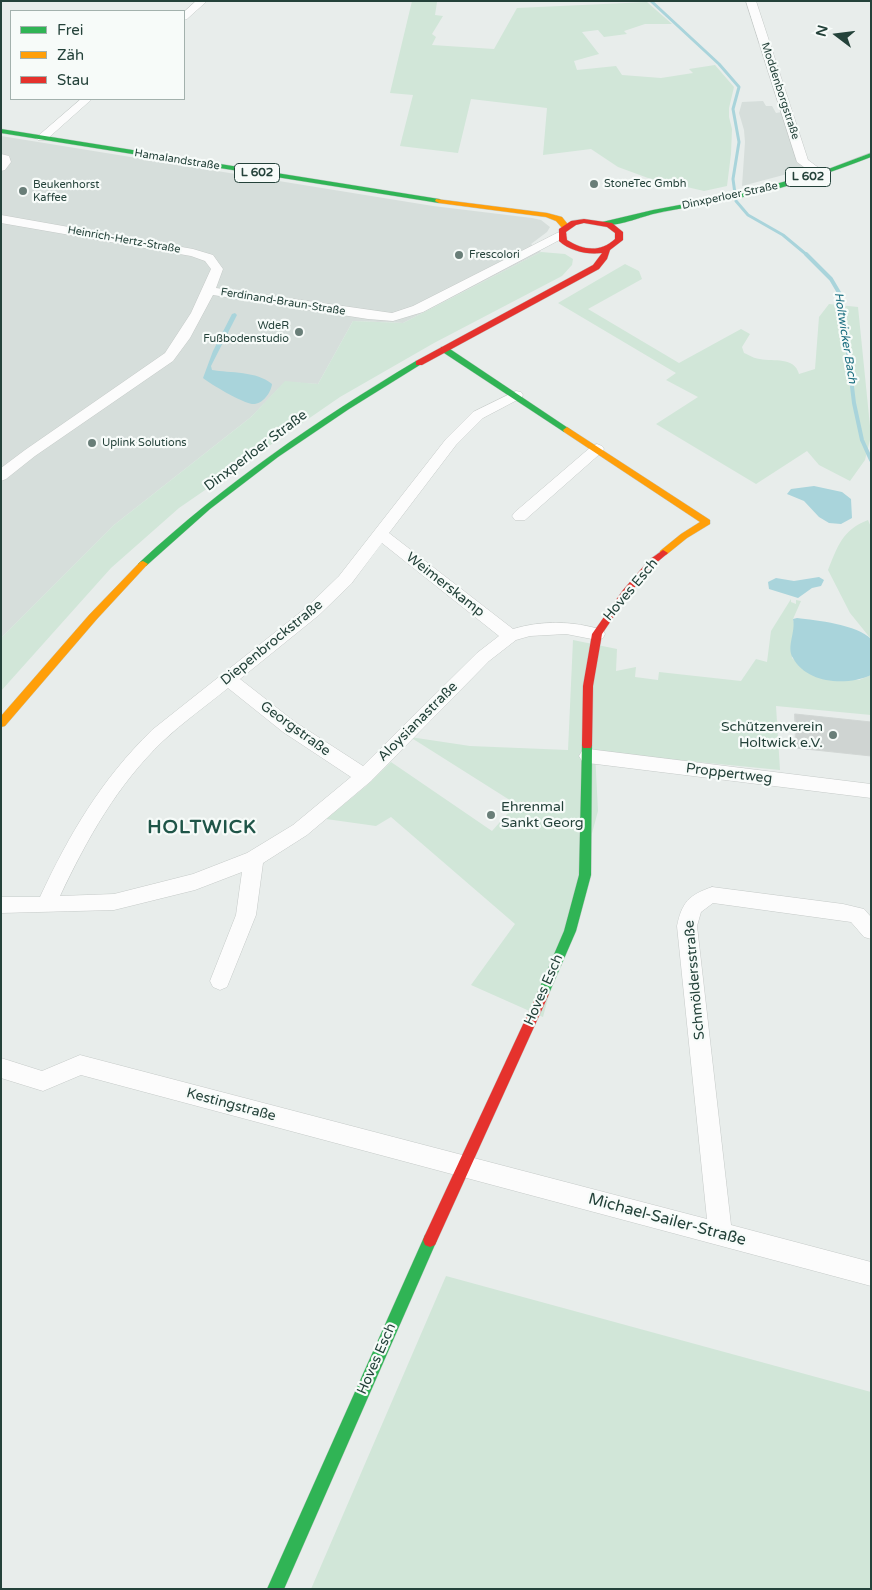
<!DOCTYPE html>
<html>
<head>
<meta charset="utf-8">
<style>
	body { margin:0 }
	#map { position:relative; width:872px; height:1590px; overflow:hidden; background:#e8edeb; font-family:"Varela Round",sans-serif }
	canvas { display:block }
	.frame { position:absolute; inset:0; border:2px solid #24423a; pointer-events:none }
	.legend { position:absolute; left:10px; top:10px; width:175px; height:90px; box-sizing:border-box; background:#f7fbf9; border:1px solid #a3b1ad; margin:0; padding:6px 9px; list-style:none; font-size:15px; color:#24423a }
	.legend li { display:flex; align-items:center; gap:10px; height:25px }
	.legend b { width:25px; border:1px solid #a3b1ad }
	.north { position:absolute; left:812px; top:10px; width:50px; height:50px; -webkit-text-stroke:4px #f7fbf9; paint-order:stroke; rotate:285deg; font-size:14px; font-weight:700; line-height:20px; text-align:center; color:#24423a }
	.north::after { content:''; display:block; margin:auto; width:18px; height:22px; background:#24423a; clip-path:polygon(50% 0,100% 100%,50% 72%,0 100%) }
</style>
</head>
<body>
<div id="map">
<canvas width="872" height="1590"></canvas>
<div class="frame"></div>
<ul class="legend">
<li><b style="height:6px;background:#30b455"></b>Frei</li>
<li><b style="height:6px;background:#ff9f0a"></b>Zäh</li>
<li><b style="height:6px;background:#e5322d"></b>Stau</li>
</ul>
<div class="north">N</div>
</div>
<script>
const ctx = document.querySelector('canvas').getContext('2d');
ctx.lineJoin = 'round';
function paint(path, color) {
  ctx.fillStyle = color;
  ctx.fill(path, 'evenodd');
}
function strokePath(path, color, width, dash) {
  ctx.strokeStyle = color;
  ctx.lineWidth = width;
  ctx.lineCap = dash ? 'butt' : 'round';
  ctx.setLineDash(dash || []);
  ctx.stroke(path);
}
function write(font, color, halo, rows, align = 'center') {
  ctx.font = font + ' "Varela Round",sans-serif';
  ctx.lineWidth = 4.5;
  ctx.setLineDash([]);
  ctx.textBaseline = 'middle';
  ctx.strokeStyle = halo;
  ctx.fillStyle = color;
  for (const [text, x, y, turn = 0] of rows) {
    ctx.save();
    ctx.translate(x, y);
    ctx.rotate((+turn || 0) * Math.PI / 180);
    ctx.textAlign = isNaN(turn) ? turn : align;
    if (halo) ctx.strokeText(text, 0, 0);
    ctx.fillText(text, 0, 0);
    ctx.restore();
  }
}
paint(new Path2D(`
	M763,101l3,5h6l4,7 6,-1 24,57 -64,17 3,-44 -1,-12 -5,-17 3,-11z
	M1,136l432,70 99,12 9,2 9,7 -3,5 -16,12 10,8 -138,71 -50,-2 -35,63 -33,-2 -34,35 -137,108 -113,113z`), '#d6dedb');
paint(new Path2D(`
	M412,1l25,1 -2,13 8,1 -11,18 4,3 -4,8 62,4 23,-41 130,-6 25,22h-27l-21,7 3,3 -23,3 -6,-7 -16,2 17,22 -25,7 3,9 39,-4 6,9 39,3 32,-5 -4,-4 26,-4 19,22 -5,21v9l3,12 -1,25 -4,32 -23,5 -56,-13 -30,-11 -27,-18 -48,6 4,-47 -76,-9 -13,54 -58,-7 13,-51 -23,-2z
	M541,252l24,2 8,5 -1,6 -10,11 -128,67 -94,54 -161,111 -68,60 -110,123v-53l113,-113 137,-108 34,-36 33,3 35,-63 50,2z
	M625,264l14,7 3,8 -54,30 91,54 62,-34 9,5 -8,13 2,6c5,2 11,6 16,6 14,3 34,-3 39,15l16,-5 4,-52 10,-13 29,3 13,129 -6,24 -15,21 -31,-16 -12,-14 -51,33 -100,-60 42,-27 -32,-17 10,-7 -118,-70z
	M868,520l3,7v112l-21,-26 -22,-43c10,-24 14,-40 40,-50z
	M791,599v3l5,2v-4l5,1 -8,18 2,9 -3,30 23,18 44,4 12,-5v40l-95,-9 4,64 -185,-18 3,59 -55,206 -72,-32 44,-61 -124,-107 -15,9 -50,-7 40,-33 25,-24 101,69 24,-27 -106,-67 60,9 98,4 5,-110 44,9 -1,22 20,-4 -1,10 23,3 1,-8 82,9 15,-22 11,3 4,-31z
	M446,1276l425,116v197h-560z`), '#d1e6d8');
paint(new Path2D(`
	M235,313l2,2 -26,51 1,4c18,3 45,1 60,14 -1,9 -10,21 -20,20 -9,-1 -42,-20 -49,-26l10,-27 19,-37z
	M814,486l28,6 9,7 1,19 -11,6 -12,-1 -10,-6 -15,-16 -17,-7 4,-5z
	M819,577l5,3 -3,6 -9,2 -14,10 -29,-9 -1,-7 8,-4 18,3z
	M797,618c19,2 61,7 74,21v36c-24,11 -64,9 -78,-17 -7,-11 3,-26 0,-39z`), '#a9d4db');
strokePath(new Path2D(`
	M651,1l68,63 20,23 -6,22 6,33 -6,37 3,22 12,14 35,20 24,20`), '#a9d4db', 3);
strokePath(new Path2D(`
	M806,254l25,25 10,17 13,107 8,37 9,20`), '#a9d4db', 4);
const building = new Path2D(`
	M795,714l76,8v34l-75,-8z`);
paint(building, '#cfd4d2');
strokePath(building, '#d1d6d4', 1);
const street = new Path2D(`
	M196,1h11l-20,18 -3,1v-8z
	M746,1h10l52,159 15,11 2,2 -2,2h-8l-18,-13z
	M81,99h11l-46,41h-8l-2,-2 2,-2z
	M1,154l8,2 2,6 -6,8 -4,1z
	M1,215l192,34 20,6 10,14 -7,19 176,25 21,-7 144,-73 4,-1 6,4 -144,76 -30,9 -25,-2 -155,-24 -23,43 -17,23 -138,95 -29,23 -5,2v-13l24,-18 140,-97 26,-40 20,-44 -6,-8 -14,-5 -190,-33z
	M516,391l5,1 2,3 -2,3 -38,20 -27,27 -67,88 124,96c30,-9 60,-8 90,1l2,4 -2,4 -6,2 -31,-6 -36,2 -14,4 -27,21 -118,120 -64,54 -44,28 -7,52 -29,72 -7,3 -7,-3 -3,-6 26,-66 6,-43 -47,18 -81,20 -113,3v-16h39c30,-64 61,-117 112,-167l155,-123 32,-31 107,-137 27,-27zM382,543l117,93 -22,17 -114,113 -68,-44 -55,-43 79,-64 32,-31zM228,688l55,44 68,45 -58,48 -46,28 -54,21 -79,20 -54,2c27,-57 57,-111 103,-155 20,-19 43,-35 65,-53z
	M597,444l5,2 2,3 -2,3 -77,68h-10l-3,-4 3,-4 77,-66z
	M588,749l283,35v14l-283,-35 -6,-2 -3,-5 3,-5z
	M712,887l131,17 21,5 7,8v22l-7,-2 -13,-15 -138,-19 -12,9 -4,14 34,299 140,37v24l-790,-211 -38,16 -42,-13v-20l41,13 38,-16 627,164 -30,-293c5,-24 12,-31 35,-39z`);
const fast = new Path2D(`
	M1,129l438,70 4,2 -4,2 -438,-70z
	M871,153v4c-42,16 -84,31 -128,40 -29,7 -60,10 -90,17 -12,3 -44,16 -55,9l55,-13 90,-17 80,-22z
	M441,347h6l124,83 -1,2h-6l-123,-81z
	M416,361h3l4,2 -74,46 -71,48 -68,52 -64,57h-6l-2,-2 2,-2c84,-78 177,-142 276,-201z
	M587,741l5,4 -1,130 -15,56 -29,67 -4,2 -4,-2 -2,-4 27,-63 15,-56 3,-130z
	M430,1233l5,2 2,5 -153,349h-17l158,-354z`);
const slow = new Path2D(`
	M436,199l111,14 15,4 8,10 -7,2 -7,-8 -10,-4 -107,-14 -4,-2z
	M567,427l143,93v4l-23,14 -21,17h-6v-4l21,-17 19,-12 -136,-90 -1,-2z
	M143,561l5,3 -2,2 -49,53 -92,107 -4,1v-11l88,-101 51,-53z`);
const jam = new Path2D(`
	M584,219l28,4 11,9v8l-13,10 -3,9 -8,10 -177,96h-6v-4l177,-96 9,-12c-15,2 -32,-2 -43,-12v-12l12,-8zM584,223l23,4 8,6v6c-15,14 -32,11 -48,1l-1,-8 10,-7z
	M663,550l5,3 -13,11 -26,30 -27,40 -9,52 -1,59 -1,3h-8l-1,-3 1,-59 9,-52 31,-44 26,-30z
	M543,988l4,2 2,4 -114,251 -5,2 -5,-2 -2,-5 2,-5 114,-245z`);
strokePath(street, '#c5cac8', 1);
strokePath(fast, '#c3cbc8', 1);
strokePath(slow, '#c3cbc8', 1);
strokePath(jam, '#c3cbc8', 1);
paint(street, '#fcfcfc');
paint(fast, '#30b455');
paint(slow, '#ff9f0a');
paint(jam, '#e5322d');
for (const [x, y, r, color] of [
	[594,184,5,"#697e78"],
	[23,191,5,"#697e78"],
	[459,255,5,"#697e78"],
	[299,332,5,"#697e78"],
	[92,443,5,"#697e78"],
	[833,735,5,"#697e78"],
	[491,815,5,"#697e78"]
]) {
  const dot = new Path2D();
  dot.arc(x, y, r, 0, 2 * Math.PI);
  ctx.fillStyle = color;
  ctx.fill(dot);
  strokePath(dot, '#f7fbf9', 2);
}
write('11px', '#24423a', '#f7fbf9', [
	["Moddenborgstraße",780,91,72],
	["Hamalandstraße",177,160,9],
	["Dinxperloer Straße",730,196,-12],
	["Heinrich-Hertz-Straße",124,240,10],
	["Ferdinand-Braun-Straße",283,302,9]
]);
write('11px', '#24423a', '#f7fbf9', [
	["StoneTec Gmbh",604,184],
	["Beukenhorst",33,185],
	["Kaffee",33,198],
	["Frescolori",469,255],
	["WdeR",289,326,"right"],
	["Fußbodenstudio",289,339,"right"],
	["Uplink Solutions",102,443]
], 'left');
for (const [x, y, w] of [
	[257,173,45],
	[808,177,45]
]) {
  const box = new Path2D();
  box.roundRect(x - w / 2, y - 9.5, w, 19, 4);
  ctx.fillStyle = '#f7fbf9';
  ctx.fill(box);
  strokePath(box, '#24423a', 1);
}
write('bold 12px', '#24423a', null, [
	["L 602",257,173],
	["L 602",808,177]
]);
write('italic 12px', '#1c6f80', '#f7fbf9', [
	["Holtwicker Bach",845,338,81]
]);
write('14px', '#24423a', '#f7fbf9', [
	["Dinxperloer Straße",256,451,-37],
	["Weimerskamp",445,585,38],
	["Hoves Esch",631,590,-50],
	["Diepenbrockstraße",272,643,-39],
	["Aloysianastraße",418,722,-45],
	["Georgstraße",295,729,36],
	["Proppertweg",729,774,7],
	["Schmöldersstraße",695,980,-95],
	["Hoves Esch",544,990,-66],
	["Kestingstraße",231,1105,15],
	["Hoves Esch",377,1359,-66]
]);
write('14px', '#24423a', '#f7fbf9', [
	["Schützenverein",823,727],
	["Holtwick e.V.",823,743],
	["Ehrenmal",501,807,"left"],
	["Sankt Georg",501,823,"left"]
], 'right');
write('16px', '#24423a', '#f7fbf9', [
	["Michael-Sailer-Straße",667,1220,15]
]);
ctx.letterSpacing = '1px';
write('bold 19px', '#1f5548', '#f7fbf9', [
	["HOLTWICK",202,828]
]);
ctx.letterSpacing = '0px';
</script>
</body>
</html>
